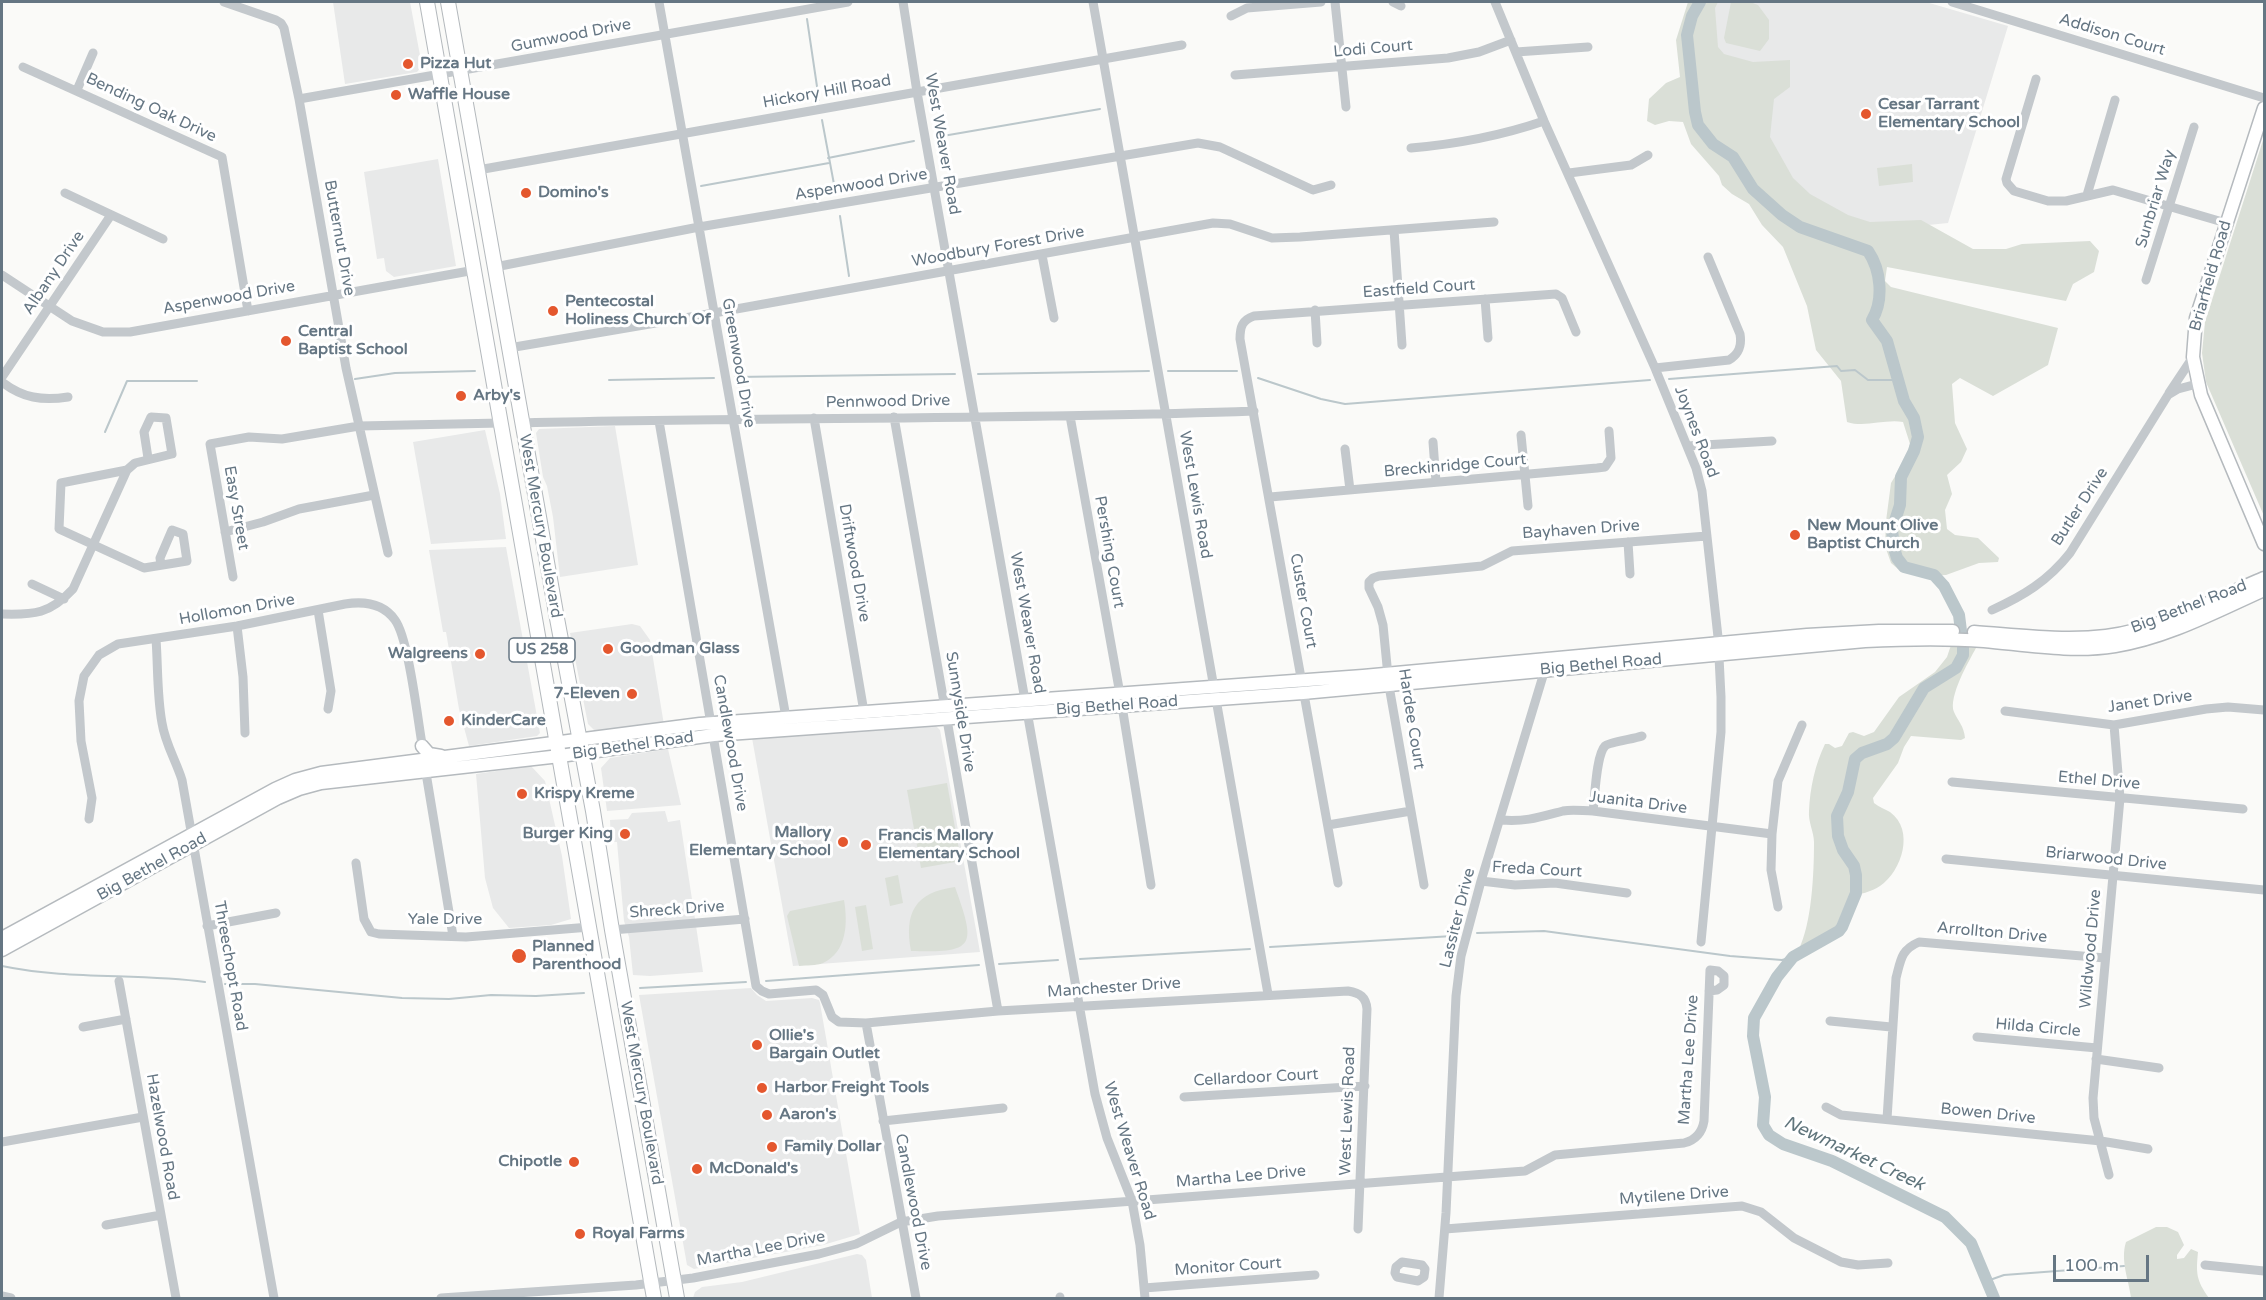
<!DOCTYPE html>
<html>
<head>
<meta charset="utf-8">
<style>
	body { margin:0 }
	#map { position:relative; width:2266px; height:1300px; overflow:hidden; background:#fafaf8; font-family:"Varela Round",sans-serif }
	canvas { display:block }
	.frame { position:absolute; inset:0; border:3px solid #657683; pointer-events:none }
	.scale { position:absolute; left:2053px; top:1255px; width:96px; height:27px; box-sizing:border-box; border:3px solid #657683; border-top:0; padding-left:8px; font-size:18px; line-height:21px; white-space:nowrap; color:#657683; -webkit-text-stroke:4px #fff; paint-order:stroke }
</style>
</head>
<body>
<div id="map">
<canvas width="2266" height="1300"></canvas>
<div class="frame"></div>
<div class="scale">100 m</div>
</div>
<script>
const ctx = document.querySelector('canvas').getContext('2d');
ctx.lineJoin = 'round';
function paint(path, color) {
  ctx.fillStyle = color;
  ctx.fill(path, 'evenodd');
}
function strokePath(path, color, width, dash) {
  ctx.strokeStyle = color;
  ctx.lineWidth = width;
  ctx.lineCap = dash ? 'butt' : 'round';
  ctx.setLineDash(dash || []);
  ctx.stroke(path);
}
function write(font, color, halo, rows, align = 'center') {
  ctx.font = font + ' "Varela Round",sans-serif';
  ctx.lineWidth = 6;
  ctx.setLineDash([]);
  ctx.textBaseline = 'middle';
  ctx.strokeStyle = halo;
  ctx.fillStyle = color;
  for (const [text, x, y, turn = 0] of rows) {
    ctx.save();
    ctx.translate(x, y);
    ctx.rotate((+turn || 0) * Math.PI / 180);
    ctx.textAlign = isNaN(turn) ? turn : align;
    if (halo) ctx.strokeText(text, 0, 0);
    ctx.fillText(text, 0, 0);
    ctx.restore();
  }
}
paint(new Path2D(`
	M333,2h77l12,64 -5,6 -72,12z
	M1715,2h211l82,24 -60,197 -69,7 -75,-29 -106,-173z
	M438,159l18,107 -62,11 -8,-6 -2,-13 -7,1 -13,-87z
	M615,426l23,139 -78,12 -7,-60 -6,-31 -4,-9 -7,-44 3,-4z
	M485,430l15,64 6,45 -75,5 -18,-102z
	M506,547l34,186 -3,3 -68,10 -10,-37 -13,-77h-3l-14,-82z
	M632,624l8,2 10,14 14,85 -68,7 -8,-8 -18,-91z
	M935,725l5,5 40,222 -187,14 -41,-228z
	M668,749l13,56 -74,6 -6,-43 9,-10z
	M531,766l14,15 17,75 9,63 -20,6 -42,3 -16,-20 -8,-30 -9,-104z
	M665,811l3,11 12,-2 23,152 -53,4 -17,-1 -4,-38 -5,-16 -7,-79h-6l-1,-22 18,-1 4,-6z
	M751,988l6,7 9,6 46,-3 7,2 1,3 40,231 -37,11 -129,24 -7,-4 -48,-270z
	M857,1254l5,1 4,5 6,38h-179l2,-6 7,-5 40,-5z`), '#e8e9e9');
paint(new Path2D(`
	M1688,2h30l-3,6 3,39 6,7 29,8 37,-2v27l-16,12 -4,38 23,41 17,16 38,21 22,7 51,-2 52,29h33l16,-5 68,-3 9,10 -5,21 -21,12 -7,17 -179,-34 -2,14 6,6 167,41 -10,37 -55,31 -33,-18 -8,6 3,39 12,26 -6,13 -14,13 5,19 -7,16 2,19 8,6 23,3 21,20 -1,4 -19,1 -33,12 -24,1 -24,-7 -7,-6 -6,-17 1,-25 5,-38 14,-23 5,-16 -7,-22c-19,-3 -38,6 -56,0l-6,-41 -25,-31 -9,-44 -24,-59 -21,-22 -13,-21 -17,-10 -10,-9 -3,-9 -28,-32 -8,-22 -14,-1 -14,4 -8,-4 2,-22 17,-16 14,-6 -4,-37z
	M1731,2h19l8,3 11,15v19l-9,12 -34,-8 -2,-5z
	M2264,137v379l-58,-134 -4,-29 3,-31z
	M1912,164l1,18 -34,4 -2,-18z
	M1951,645l25,3c-7,13 -28,49 -22,64 4,9 10,14 11,26l-4,2 -50,-4 -7,11 -6,16 -25,35 1,5c5,4 11,6 16,9 25,18 12,59 -10,74 -8,6 -21,8 -31,11l-14,32 -37,22c14,-27 16,-78 16,-109 0,-10 -6,-20 -5,-31 1,-23 6,-46 16,-67h4l6,4 7,-2 7,-13 4,-1 11,4 10,-4 25,-35 36,-25 12,-15z
	M947,783l14,78 -40,7 -14,-78z
	M898,875l5,28 -13,3 -5,-28z
	M955,887c21,59 21,66 -44,64 -7,-38 4,-59 44,-64z
	M844,900c4,23 3,52 -21,63 -7,3 -17,2 -24,3l-12,-50 3,-5z
	M866,905l7,44 -11,2 -7,-44z
	M2156,1227h11l11,5 6,13 -7,10v4l7,-1 7,-9 7,3c-2,21 -2,28 11,46h-78c-2,-18 -11,-37 -5,-56z`), '#dadfd7');
strokePath(new Path2D(`
	M807,19l12,81
	M822,120l14,75
	M937,137l163,-28
	M828,158l86,-17
	M701,186l128,-23
	M840,216l9,60
	M1168,371h69
	M978,374l171,-3
	M735,377l220,-3
	M1258,378l63,21 24,5 305,-24
	M355,379l40,-6 80,-2
	M1669,379l168,-13 4,5 14,-1 13,10h30
	M609,380l105,-2
	M105,432l22,-51h70
	M1477,933l67,-2 186,25 52,4 11,-3
	M1270,947l183,-11
	M1080,959l170,-10
	M999,964l59,-4
	M2,966c66,14 136,7 203,16
	M766,981l213,-16
	M225,984h30l147,14 47,1 42,-4 45,1 48,-3
	M640,988l106,-6
	M1987,1281l17,-6 120,-9`), '#bbc7cb', 2);
strokePath(new Path2D(`
	M1700,2l-8,14 -5,19 8,77 3,13 15,19 20,13 20,32 29,26 18,12 68,24c13,19 16,49 4,69l15,21 17,60 10,17 4,19 -4,14 -13,26 -1,28 -8,25 2,18 3,10 7,9 30,8 10,11 15,29 4,32v8l-7,13 -32,20 -30,50 -7,6 -25,9 -7,6 -7,33 -11,24 1,20 5,14 11,16 2,9v18l-14,34 -3,4 -46,26 -16,20 -23,41 -1,18 12,61 -2,28 6,10 14,9 49,17 113,56 26,26 23,55`), '#bbc7cb', 12);
const major = new Path2D(`
	M2264,108l-68,210 -3,39 8,38 63,149
	M1974,632c44,3 88,9 132,4 56,-7 108,-37 158,-58
	M422,746l7,8 12,2
	M2,938l273,-149 20,-9 26,-7 379,-49 663,-48 444,-41 72,-4h74
	M2,950l276,-152 21,-9 22,-6 239,-27 154,-21 589,-42 562,-52c40,-2 79,-3 119,0 44,4 88,12 131,5 52,-8 102,-35 149,-56`);
const highway = new Path2D(`
	M427,2l227,1296
	M448,2l108,611 37,198 19,119 65,368`);
strokePath(major, '#b5babe', 15);
strokePath(highway, '#b4b9bd', 16);
strokePath(new Path2D(`
	M224,2l52,18 5,3 3,5 15,71 47,269 42,185
	M659,2l128,721
	M903,2l14,90 178,1002 12,44 25,63 8,44 5,53
	M1093,2l175,992
	M1335,2l11,105
	M1393,2l8,4
	M1495,2l49,119 111,247 41,100 6,23 16,146 3,60v35l-20,210
	M1952,2l312,96
	M1231,16l16,-8 74,-6
	M1516,52l72,-5
	M23,67l199,90 26,154
	M1235,75l213,-17 31,-6 32,-12
	M2036,79l-30,100 1,4 7,8 34,10h18l47,-11 113,33
	M77,90l16,-37
	M299,99l549,-97
	M1411,148c47,-4 89,-12 133,-27
	M478,170l704,-125
	M1569,173l62,-8 17,-10
	M65,193l98,46
	M2087,195l28,-95
	M1394,230l8,115
	M1042,255l12,63
	M495,267l204,-40 499,-84 22,4 93,43 18,-5
	M2,275l70,46 31,11h27l345,-62
	M2146,280l48,-153
	M1485,299l3,39
	M1315,310l2,33
	M509,348l205,-35 499,-90 17,1 42,14 28,-1 194,-15
	M1655,368l74,-8c10,-6 13,-14 11,-26l-32,-77
	M2,377l109,-162
	M2,382c21,16 40,19 66,15
	M2169,393l24,-36
	M1070,416l50,278
	M894,417l104,594
	M814,418l50,294
	M659,421l97,565 6,5 7,3 47,-4 7,5 9,22 7,5 27,1 132,-12 350,-20c12,2 18,6 19,18l-9,220
	M522,423c244,-6 488,-3 732,-12
	M1521,435l7,71
	M1433,442l3,40
	M1687,446l85,-5
	M1345,449l5,41
	M148,458l-4,-26 7,-15 15,1 6,36 -37,9 -8,7 -66,13 -2,46 85,39 43,-7 -4,-27 -11,-4 -12,28 1,7
	M1270,497l327,-29 8,-1 6,-9 -2,-27
	M225,532l38,-10 36,-13 75,-14
	M1628,542l2,32
	M233,577l-23,-133 39,-7 33,2 77,-13 142,-3
	M32,584l32,15
	M318,610l13,81 -3,18
	M1992,610c31,-14 56,-29 78,-57l98,-158 10,-6 19,-5
	M2,614c32,1 48,0 71,-25l54,-119
	M237,626l6,51 2,56
	M156,639c2,28 1,57 6,84 3,20 14,38 20,57l92,518
	M1122,706l29,179
	M2005,711l109,14 92,-16 22,-2 36,3
	M425,767l28,169
	M1952,782l291,27
	M1593,811c2,-14 3,-56 12,-65 4,-4 29,-7 37,-10
	M89,819l3,-21 -11,-57 -2,-40 5,-25 15,-21 19,-11 119,-18 108,-22c19,-3 38,-1 50,16 14,19 23,103 28,130
	M1501,820c25,2 39,-3 62,-9 10,-2 20,0 30,0l179,23
	M1328,825l83,-14
	M1946,859l318,31
	M356,863l8,56 7,13 8,2 87,3 124,-10
	M1481,881l34,4 40,-2 72,10
	M1338,883l-98,-544c0,-12 2,-19 14,-23l302,-22 6,4 14,34
	M1424,885l-35,-199 -6,-61 -5,-18 -9,-19v-6l4,-4 6,-2 103,-10 30,-15 195,-15
	M1778,907l-7,-37 1,-36 6,-53 24,-56
	M207,926l69,-13
	M612,930l133,-11
	M119,981l57,317
	M1830,1021l61,6
	M866,1023l50,275
	M83,1027l43,-8
	M1977,1037l120,11
	M2096,1059l63,9
	M1184,1097l181,-11
	M1826,1107l15,8 260,26 47,8
	M1887,1119l9,-141c5,-19 5,-28 23,-36l186,16
	M883,1121l120,-13
	M2,1142l141,-25
	M2109,1175l-15,-57 -1,-20 27,-300 -6,-73
	M106,1225l55,-10
	M1445,1229l297,-23 19,6 33,26 47,24 17,3 30,-2
	M1402,1262l20,3 3,4 -1,8 -6,4 -21,-4 -2,-4 1,-6z
	M2205,1265l59,6
	M1144,1288l171,-13
	M2,1296l9,2
	M1060,1297v1
	M441,1298l195,-13 57,-7 126,-24 37,-10 45,-22 37,-6 587,-45 30,-16 129,-12c12,-3 18,-10 20,-22l6,-151 8,1 6,5v9l-7,5 -8,1
	M1439,1298l7,-85 10,-217 5,-40 20,-75 65,-215`), '#c3c8cc', 9);
strokePath(major, '#fff', 12);
strokePath(highway, '#fff', 14);
for (const [x, y, r, color] of [
	[408,64,6,"#e4572e"],
	[396,95,6,"#e4572e"],
	[1866,114,6,"#e4572e"],
	[526,193,6,"#e4572e"],
	[553,311,6,"#e4572e"],
	[286,341,6,"#e4572e"],
	[461,396,6,"#e4572e"],
	[1795,535,6,"#e4572e"],
	[608,649,6,"#e4572e"],
	[480,654,6,"#e4572e"],
	[632,694,6,"#e4572e"],
	[449,721,6,"#e4572e"],
	[522,794,6,"#e4572e"],
	[625,834,6,"#e4572e"],
	[843,842,6,"#e4572e"],
	[866,845,6,"#e4572e"],
	[519,956,8,"#e4572e"],
	[757,1045,6,"#e4572e"],
	[762,1088,6,"#e4572e"],
	[767,1115,6,"#e4572e"],
	[772,1147,6,"#e4572e"],
	[574,1162,6,"#e4572e"],
	[697,1169,6,"#e4572e"],
	[580,1234,6,"#e4572e"]
]) {
  const dot = new Path2D();
  dot.arc(x, y, r, 0, 2 * Math.PI);
  ctx.fillStyle = color;
  ctx.fill(dot);
  strokePath(dot, '#fff', 2);
}
for (const [x, y, w] of [
	[542,650,66]
]) {
  const box = new Path2D();
  box.roundRect(x - w / 2, y - 12, w, 24, 4.5);
  ctx.fillStyle = '#fff';
  ctx.fill(box);
  strokePath(box, '#657683', 1.5);
}
write('bold 15px', '#657683', null, [
	["US 258",542,650]
]);
write('16px', '#657683', '#fff', [
	["Addison Court",2112,35,17],
	["Gumwood Drive",571,36,-11],
	["Lodi Court",1373,49,-5],
	["Hickory Hill Road",827,92,-10],
	["Bending Oak Drive",151,108,25],
	["West Weaver Road",942,144,80],
	["Aspenwood Drive",861,185,-9],
	["Sunbriar Way",2156,199,-73],
	["Butternut Drive",339,238,80],
	["Woodbury Forest Drive",998,247,-10],
	["Albany Drive",54,273,-56],
	["Briarfield Road",2211,276,-74],
	["Eastfield Court",1419,289,-4],
	["Aspenwood Drive",229,298,-10],
	["Greenwood Drive",738,363,80],
	["Pennwood Drive",888,402,-1],
	["Joynes Road",1696,432,69],
	["Breckinridge Court",1455,466,-5],
	["West Lewis Road",1195,495,80],
	["Butler Drive",2080,507,-57],
	["Easy Street",236,508,80],
	["West Mercury Boulevard",540,526,80],
	["Bayhaven Drive",1581,530,-4],
	["Pershing Court",1109,552,80],
	["Driftwood Drive",854,563,80],
	["Custer Court",1303,601,80],
	["Big Bethel Road",2189,607,-21],
	["Hollomon Drive",237,610,-10],
	["West Weaver Road",1027,623,80],
	["Big Bethel Road",1601,665,-5],
	["Janet Drive",2150,702,-8],
	["Big Bethel Road",1117,706,-4],
	["Sunnyside Drive",960,712,81],
	["Hardee Court",1411,719,81],
	["Candlewood Drive",730,743,80],
	["Big Bethel Road",633,746,-8],
	["Ethel Drive",2099,781,5],
	["Juanita Drive",1638,803,7],
	["Briarwood Drive",2106,859,6],
	["Big Bethel Road",152,867,-29],
	["Freda Court",1537,870,3],
	["Shreck Drive",677,910,-4],
	["Lassiter Drive",1458,918,-76],
	["Yale Drive",445,920],
	["Arrollton Drive",1992,933,5],
	["Wildwood Drive",2091,949,-85],
	["Threechopt Road",230,966,80],
	["Manchester Drive",1114,988,-4],
	["Hilda Circle",2038,1028,5],
	["Martha Lee Drive",1689,1060,-86],
	["Cellardoor Court",1256,1078,-3],
	["West Mercury Boulevard",641,1093,80],
	["West Lewis Road",1348,1111,-88],
	["Bowen Drive",1988,1114,6],
	["Hazelwood Road",162,1137,80],
	["West Weaver Road",1129,1151,73],
	["Martha Lee Drive",1241,1177,-5],
	["Mytilene Drive",1674,1196,-4],
	["Candlewood Drive",913,1202,79],
	["Martha Lee Drive",761,1249,-11],
	["Monitor Court",1228,1267,-4]
]);
write('bold 16px', '#657683', '#fff', [
	["Pizza Hut",420,64],
	["Waffle House",408,95],
	["Cesar Tarrant",1878,105],
	["Elementary School",1878,123],
	["Domino's",538,193],
	["Pentecostal",565,302],
	["Holiness Church Of",565,320],
	["Central",298,332],
	["Baptist School",298,350],
	["Arby's",473,396],
	["New Mount Olive",1807,526],
	["Baptist Church",1807,544],
	["Goodman Glass",620,649],
	["Walgreens",468,654,"right"],
	["7-Eleven",620,694,"right"],
	["KinderCare",461,721],
	["Krispy Kreme",534,794],
	["Mallory",831,833,"right"],
	["Elementary School",831,851,"right"],
	["Burger King",613,834,"right"],
	["Francis Mallory",878,836],
	["Elementary School",878,854],
	["Planned",532,947],
	["Parenthood",532,965],
	["Ollie's",769,1036],
	["Bargain Outlet",769,1054],
	["Harbor Freight Tools",774,1088],
	["Aaron's",779,1115],
	["Family Dollar",784,1147],
	["Chipotle",562,1162,"right"],
	["McDonald's",709,1169],
	["Royal Farms",592,1234]
], 'left');
write('italic 18px', '#60757c', '#fff', [
	["Newmarket Creek",1854,1154,25]
]);
</script>
</body>
</html>
